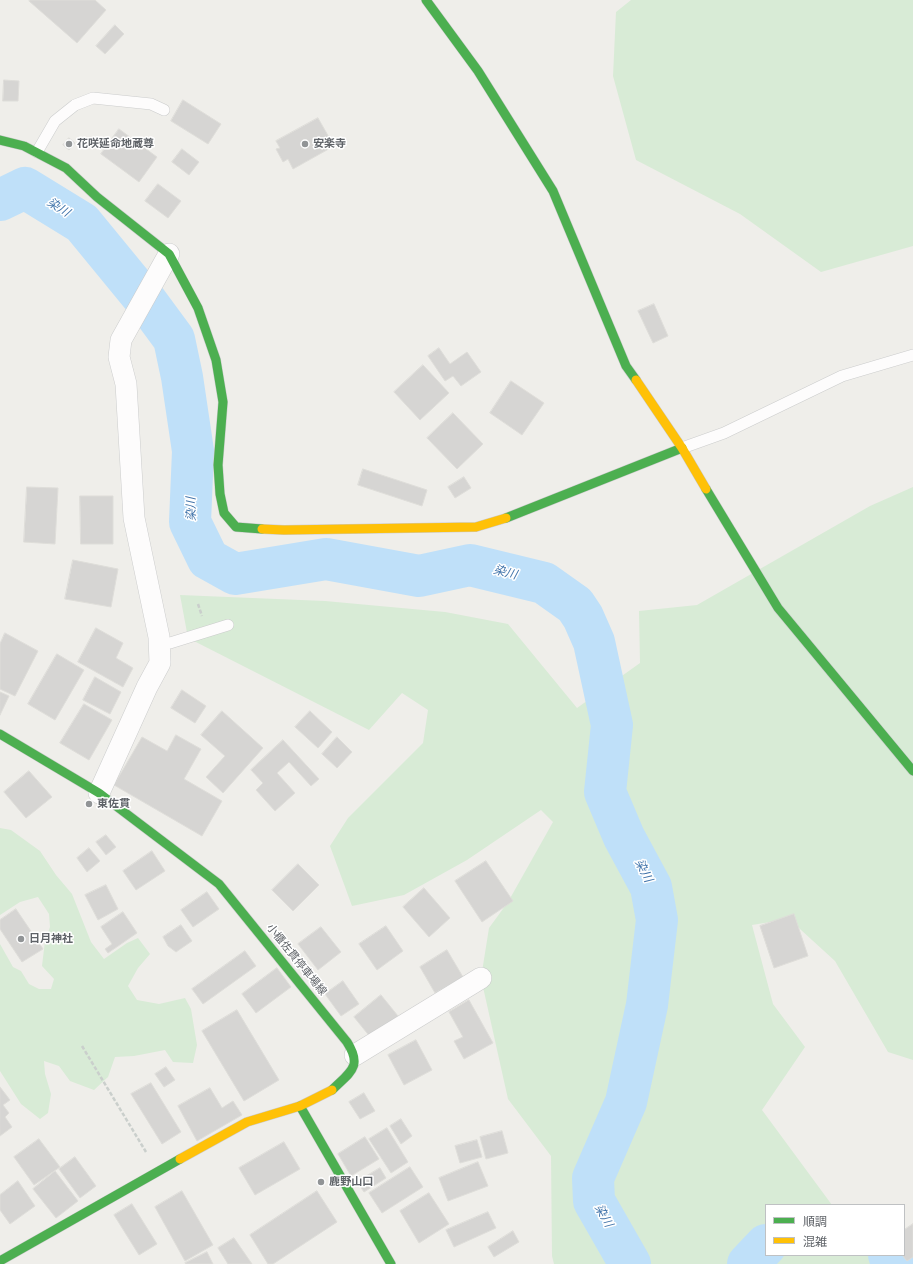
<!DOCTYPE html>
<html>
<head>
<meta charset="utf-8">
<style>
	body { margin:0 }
	#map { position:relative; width:913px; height:1264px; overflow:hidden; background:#efeeea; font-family:"Roboto Condensed","Noto Sans JP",sans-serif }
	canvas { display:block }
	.legend { position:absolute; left:765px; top:1204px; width:140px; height:52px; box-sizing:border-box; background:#fff; border:1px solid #bfc1c3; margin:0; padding:5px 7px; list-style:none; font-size:12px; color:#5f6368 }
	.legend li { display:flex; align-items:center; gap:8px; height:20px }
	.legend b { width:20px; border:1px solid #bfc1c3 }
</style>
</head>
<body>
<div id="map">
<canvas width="913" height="1264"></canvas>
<ul class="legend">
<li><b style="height:5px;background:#4caf50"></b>順調</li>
<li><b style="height:5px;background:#ffc107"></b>混雑</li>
</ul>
</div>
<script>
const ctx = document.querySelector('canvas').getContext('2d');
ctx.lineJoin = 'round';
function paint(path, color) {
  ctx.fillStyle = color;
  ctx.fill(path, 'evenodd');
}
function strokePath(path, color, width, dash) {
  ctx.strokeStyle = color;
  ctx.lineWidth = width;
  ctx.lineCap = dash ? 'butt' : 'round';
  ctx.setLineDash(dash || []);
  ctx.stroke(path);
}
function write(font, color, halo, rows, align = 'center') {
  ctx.font = font + ' "Roboto Condensed","Noto Sans JP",sans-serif';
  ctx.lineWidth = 3;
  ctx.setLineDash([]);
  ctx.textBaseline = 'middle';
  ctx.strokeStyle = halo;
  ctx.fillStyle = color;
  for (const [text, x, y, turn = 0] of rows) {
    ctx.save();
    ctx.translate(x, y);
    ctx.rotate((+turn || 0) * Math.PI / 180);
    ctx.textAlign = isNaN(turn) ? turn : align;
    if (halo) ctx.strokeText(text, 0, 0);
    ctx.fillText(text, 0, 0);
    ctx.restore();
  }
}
paint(new Path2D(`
	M631,0h282v246l-92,26 -81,-58 -104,-54 -23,-84 3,-64z
	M913,487v573l-25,-8 -53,-91 -46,-42 -37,6 21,79 32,43 -43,63 70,95h-66v50h103l7,9h-322l-2,-8 -1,-100 -43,-57 -27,-121 8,-50 19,-26 45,-80 -12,-12 -74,50 -63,35 -52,11 -22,-60 18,-28 75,-75 5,-33 -26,-17 -33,37 -181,-92 -8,-43 145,6 120,11 63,12 69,84 63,-45 -1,-52 58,-6 173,-99z
	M0,828l11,2 29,21 16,24 16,19 19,48 13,17 23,-16 11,-5 12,16 -12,14 -10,18 9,14 22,4 26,-6 6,11 6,36 -4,18 -20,-1 -8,-12 -31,6 -19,1 -7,20 -14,13 -24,-9 -11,-15 -15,-5 1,13 6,20 -3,19 -8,6 -19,-15 -21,-33v-127l13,23 8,4 8,13 10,5h12l3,-10 -12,-13 3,-25 5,-14 -1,-13 -11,-17 -18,5 -20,13z`), '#d8ebd6');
strokePath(new Path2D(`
	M0,200l25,-12 57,35 64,78 28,38 8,38 11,74 -3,71 18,37 27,15 91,-15 93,17 51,-11 74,18 31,22 8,12 11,25 18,83 -7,67 19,45 27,50 6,33 -10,85 -21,97 -33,76 1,23 36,63
	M889,1255l9,9
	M748,1264l18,-19`), '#bfe0f9', 42);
const building = new Path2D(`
	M30,0h65l11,10 -29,33 -48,-42z
	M115,25l9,9 -19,20 -9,-8z
	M4,80l15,1 -1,20h-15z
	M183,100l38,24 -13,20 -37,-23z
	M318,118l16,28 -41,23 -5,-10 -5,3 -7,-13 4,-1 -4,-7z
	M119,129l38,28 -18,25 -38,-28z
	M69,138l6,5 -6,7 -6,-5z
	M182,149l17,13 -10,13 -17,-13z
	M158,184l23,17 -13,17 -23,-17z
	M654,304l14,32 -15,7 -15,-32z
	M439,348l11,16 17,-12 14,20 -20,14 -8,-10 -8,5 -17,-25z
	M423,365l26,28 -29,27 -26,-28z
	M511,381l33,22 -22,32 -32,-22z
	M453,413l30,31 -26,25 -30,-31z
	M363,469l64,21 -5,16 -64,-21z
	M464,477l7,11 -16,10 -7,-11z
	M27,487l31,1 -3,56 -31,-2z
	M80,496h33v48h-32z
	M73,560l45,9 -7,38 -46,-8z
	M96,628l27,15 -7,15 17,10 -10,19 -45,-25z
	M5,633l33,18 -23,45 -15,-7v-45z
	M57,654l27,16 -29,50 -27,-16z
	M95,677l26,15 -11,22 -27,-14z
	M182,690l24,16 -11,17 -24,-15z
	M0,692l9,4 -9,19z
	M84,704l28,16 -23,40 -29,-17z
	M222,711l41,37 -40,45 -17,-16 19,-21 -24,-21z
	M310,711l22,21 -14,16 -23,-21z
	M176,735l25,14 -17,30 38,22 -20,35 -88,-51 28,-48 25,14z
	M337,737l15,15 -15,16 -15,-14z
	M283,740l36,39 -8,7 -22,-24 -12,11 18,20 -20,18 -19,-21 7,-7 -12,-13z
	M29,771l23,26 -26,21 -22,-26z
	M106,835l10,12 -10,8 -10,-13z
	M89,848l11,13 -13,11 -10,-14z
	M152,851l13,20 -29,19 -13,-19z
	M486,861l27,40 -31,21 -27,-41z
	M298,864l21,21 -26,26 -21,-21z
	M106,885l12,24 -20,11 -13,-25z
	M424,888l26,30 -21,19 -26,-30z
	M207,892l12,17 -26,18 -12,-17z
	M16,909l27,40 -21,13 -22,-33v-9z
	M123,912l14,21 -29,20 -3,-4 7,-5 -11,-17z
	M794,914l14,42 -34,12 -14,-42z
	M181,925l11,16 -16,11 -8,-6 -5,-9z
	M386,926l17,25 -26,19 -18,-26z
	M321,927l20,25 -23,18 -20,-26z
	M447,950l16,27 -28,16 -15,-26z
	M245,951l11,15 -53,38 -11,-15z
	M277,968l14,19 -35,26 -14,-19z
	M343,981l16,23 -18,12 -16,-22z
	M381,995l17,21 -27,22 -17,-21z
	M469,1000l24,43 -29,16 -10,-18 9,-4 -14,-25z
	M237,1010l42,70 -35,21 -42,-70z
	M416,1040l16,30 -28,15 -16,-30z
	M166,1067l9,13 -11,7 -9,-13z
	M151,1083l30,49 -19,12 -31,-50z
	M0,1087l10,13 -7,5 6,8 -4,4 7,10 -12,9z
	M210,1088l12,20 11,-7 9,14 -45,26 -19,-35z
	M364,1093l11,18 -15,8 -11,-17z
	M401,1119l11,17 -11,8 -11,-18z
	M387,1128l21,34 -17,11 -22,-34z
	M502,1131l6,22 -22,6 -6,-22z
	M365,1137l14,22 -28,17 -13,-22z
	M39,1139l21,28 -26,18 -20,-28z
	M477,1140l5,17 -22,6 -5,-17z
	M284,1142l16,27 -45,26 -16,-27z
	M75,1157l21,29 -16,12 -21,-29z
	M478,1162l10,24 -40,15 -9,-23z
	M410,1167l13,20 -41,26 -13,-20z
	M380,1168l6,10 -22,14 -7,-10z
	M55,1171l23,30 -22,17 -23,-29z
	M18,1181l17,25 -25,18 -10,-14v-15z
	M182,1191l31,54 -28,16 -30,-54z
	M317,1191l20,31 -64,42h-5l-18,-29z
	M429,1193l20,31 -30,19 -19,-32z
	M132,1204l25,40 -18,11 -25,-40z
	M488,1212l8,16 -42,19 -8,-17z
	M913,1224v33l-6,4 -5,-6h2v-25z
	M513,1231l6,11 -25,15 -6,-10z
	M234,1238l18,26h-24l-10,-16z
	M207,1252l6,12h-27l-1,-1z`);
paint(building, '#d6d5d3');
strokePath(building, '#deddd9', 1);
const lane = new Path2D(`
	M37,152l18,-31 20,-16 18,-7 58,6 13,6
	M682,448l42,-15 118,-57 71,-21
	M159,643h11l58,-18`);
const street = new Path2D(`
	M99,793l48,-106 13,-24 -1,-26 -25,-119 -8,-134 -7,-27 2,-17 48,-86
	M355,1055l126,-77`);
const fast = new Path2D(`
	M426,0l52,71 75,120 73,175 10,14
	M0,140l24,6 42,22 31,29 72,57 29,54 18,52 7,42 -5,63 2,29 4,19 12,14 26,2
	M706,489l72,119 135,163
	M506,518l176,-70
	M0,734l99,59 120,91 128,158c16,25 3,30 -15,48
	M300,1106l91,158
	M0,1261l180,-102`);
const slow = new Path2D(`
	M636,380l46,68 24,41
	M262,529l22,1 192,-3 30,-9
	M180,1159l67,-37 53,-16 32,-16`);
strokePath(lane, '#cbcccc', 12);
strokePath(street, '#cbcccc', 22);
strokePath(fast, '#cacacb', 10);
strokePath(slow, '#cacacb', 10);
strokePath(new Path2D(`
	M198,604l4,12
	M82,1046l64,106`), '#cacfcc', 2.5, [4, 2]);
strokePath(lane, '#fdfcfc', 11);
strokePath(street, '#fdfcfc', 21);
strokePath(fast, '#4caf50', 9);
strokePath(slow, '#ffc107', 9);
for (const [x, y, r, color] of [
	[69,144,4,"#919496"],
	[305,144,4,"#919496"],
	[89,804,4,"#919496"],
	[21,939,4,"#919496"],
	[321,1182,4,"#919496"]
]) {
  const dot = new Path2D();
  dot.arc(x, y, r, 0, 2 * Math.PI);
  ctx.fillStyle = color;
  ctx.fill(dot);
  strokePath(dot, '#fff', 1.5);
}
write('bold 11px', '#5f6368', '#fff', [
	["花咲延命地蔵尊",77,144],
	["安楽寺",313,144],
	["東佐貫",97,804],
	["日月神社",29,939],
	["鹿野山口",329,1182]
], 'left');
write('11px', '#5f6368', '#fff', [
	["小櫃佐貫停車場線",296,960,51]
]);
write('italic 12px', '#4174aa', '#fff', [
	["染川",58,208,32],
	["染川",192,509,-91],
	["染川",505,573,14],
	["染川",643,871,62],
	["染川",603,1216,61]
]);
</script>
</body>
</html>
